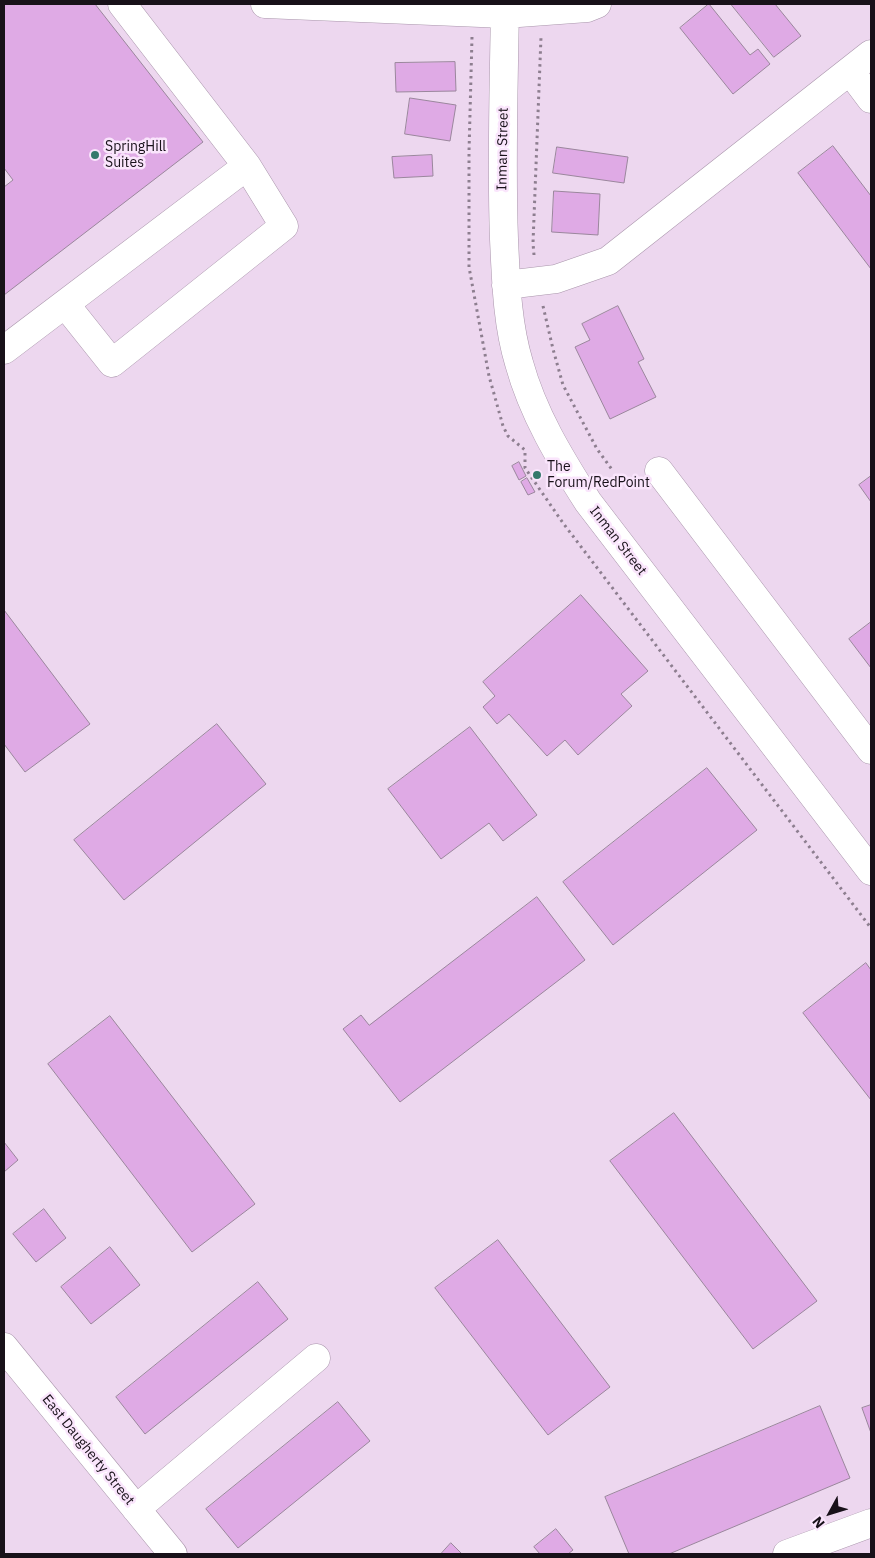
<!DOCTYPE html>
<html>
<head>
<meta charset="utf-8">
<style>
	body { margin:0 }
	#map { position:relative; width:875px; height:1558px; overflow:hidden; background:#edd7ef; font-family:"IBM Plex Sans",sans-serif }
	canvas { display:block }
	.frame { position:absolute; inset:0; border:5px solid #181119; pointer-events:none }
	.north { position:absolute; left:805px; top:1488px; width:50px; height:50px; -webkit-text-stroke:4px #fae5fc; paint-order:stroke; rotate:231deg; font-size:14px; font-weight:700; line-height:20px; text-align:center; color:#181119 }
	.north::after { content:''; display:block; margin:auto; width:18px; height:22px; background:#181119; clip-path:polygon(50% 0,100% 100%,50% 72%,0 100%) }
</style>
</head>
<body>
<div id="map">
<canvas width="875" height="1558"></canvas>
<div class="frame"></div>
<div class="north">N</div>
</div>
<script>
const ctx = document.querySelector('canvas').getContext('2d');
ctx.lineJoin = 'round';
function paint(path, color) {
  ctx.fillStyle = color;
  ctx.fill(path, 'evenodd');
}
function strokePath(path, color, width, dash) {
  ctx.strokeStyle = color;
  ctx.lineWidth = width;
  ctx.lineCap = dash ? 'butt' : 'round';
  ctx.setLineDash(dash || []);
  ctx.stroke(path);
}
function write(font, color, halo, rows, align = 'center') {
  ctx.font = font + ' "IBM Plex Sans",sans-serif';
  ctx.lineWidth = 5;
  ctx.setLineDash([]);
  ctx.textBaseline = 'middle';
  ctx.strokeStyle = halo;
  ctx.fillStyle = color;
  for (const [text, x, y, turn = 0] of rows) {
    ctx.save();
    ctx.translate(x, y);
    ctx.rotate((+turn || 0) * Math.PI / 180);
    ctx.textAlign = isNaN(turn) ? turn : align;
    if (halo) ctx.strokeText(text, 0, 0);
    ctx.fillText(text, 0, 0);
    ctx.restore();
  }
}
const building = new Path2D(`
	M4,4h91l108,138 -199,153v-108l9,-7 -9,-12z
	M709,4l41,51 8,-6 12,15 -37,30 -53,-66z
	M731,4h44l26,32 -27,21z
	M455,62l1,29 -60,1 -1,-29z
	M410,98l46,7 -6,36 -45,-7z
	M833,146l38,50v73l-73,-96z
	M557,147l71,10 -4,26 -71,-10z
	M432,155l1,21 -39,2 -2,-21z
	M554,191l46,3 -2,41 -46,-3z
	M618,306l26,53 -6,3 18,35 -46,22 -35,-72 15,-7 -8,-16z
	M519,462l7,14 -7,4 -7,-14z
	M871,476v26l-12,-17z
	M527,478l8,14 -7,3 -7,-13z
	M581,595l67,76 -27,23 11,12 -54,49 -13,-15 -18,16 -38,-42 -12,10 -14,-17 12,-11 -12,-14z
	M4,610l86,114 -65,48 -21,-28z
	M871,622v46l-22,-29z
	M217,724l49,60 -142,116 -50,-60z
	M470,727l67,88 -34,26 -14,-18 -48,36 -53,-70z
	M707,768l50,62 -144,115 -50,-63z
	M537,897l48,63 -185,142 -57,-73 18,-14 8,10z
	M866,963l5,7v130l-68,-87z
	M110,1016l145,188 -63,48 -144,-188z
	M674,1113l143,188 -64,48 -143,-188z
	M4,1142l14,18 -14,12z
	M44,1209l22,29 -30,24 -23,-28z
	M498,1240l112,147 -62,48 -113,-147z
	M110,1247l30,38 -49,39 -30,-37z
	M258,1282l30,37 -143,115 -29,-37z
	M338,1402l32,39 -132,107 -32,-39z
	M871,1405v28l-9,-25z
	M820,1406l30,72 -181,76h-40l-24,-57z
	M556,1529l17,21 -5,4h-28l-6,-7z
	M451,1543l11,11h-21z`);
paint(building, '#dfaae5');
strokePath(building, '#9a869c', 1);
const minor = new Path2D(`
	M265,4l240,10 82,-6 10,-4
	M505,4c-1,78 -4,157 -1,235 2,42 3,84 15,124 14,51 41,95 69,139l283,369
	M850,71l21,28
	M506,285l50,-6 52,-18 263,-207
	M65,304l47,59 172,-137 -37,-60
	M4,350l243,-184 -125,-162
	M659,471l212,279
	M4,1347l169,207
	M136,1509l180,-151
	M787,1554l84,-31`);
strokePath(minor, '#a995ab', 29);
strokePath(new Path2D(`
	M472,37l-3,115v115l20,109 14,50 5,10 17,14v18l38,55 308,405
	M534,255l-1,-12 8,-206
	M543,306l10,43 10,36 34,64 16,22`), '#8d7e8f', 3, [2.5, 4]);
strokePath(minor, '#fff', 28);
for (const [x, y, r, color] of [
	[95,155,5,"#35796c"],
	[537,475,5,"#35796c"]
]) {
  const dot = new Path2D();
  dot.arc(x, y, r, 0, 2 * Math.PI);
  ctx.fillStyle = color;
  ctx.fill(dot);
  strokePath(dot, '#fae5fc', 2);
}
write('14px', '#181119', '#fae5fc', [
	["SpringHill",105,147],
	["Suites",105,163],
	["The",547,467],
	["Forum/RedPoint",547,483]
], 'left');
write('14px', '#181119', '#fae5fc', [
	["Inman Street",503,149,-89],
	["Inman Street",618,541,52],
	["East Daugherty Street",88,1450,51]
]);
</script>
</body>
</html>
